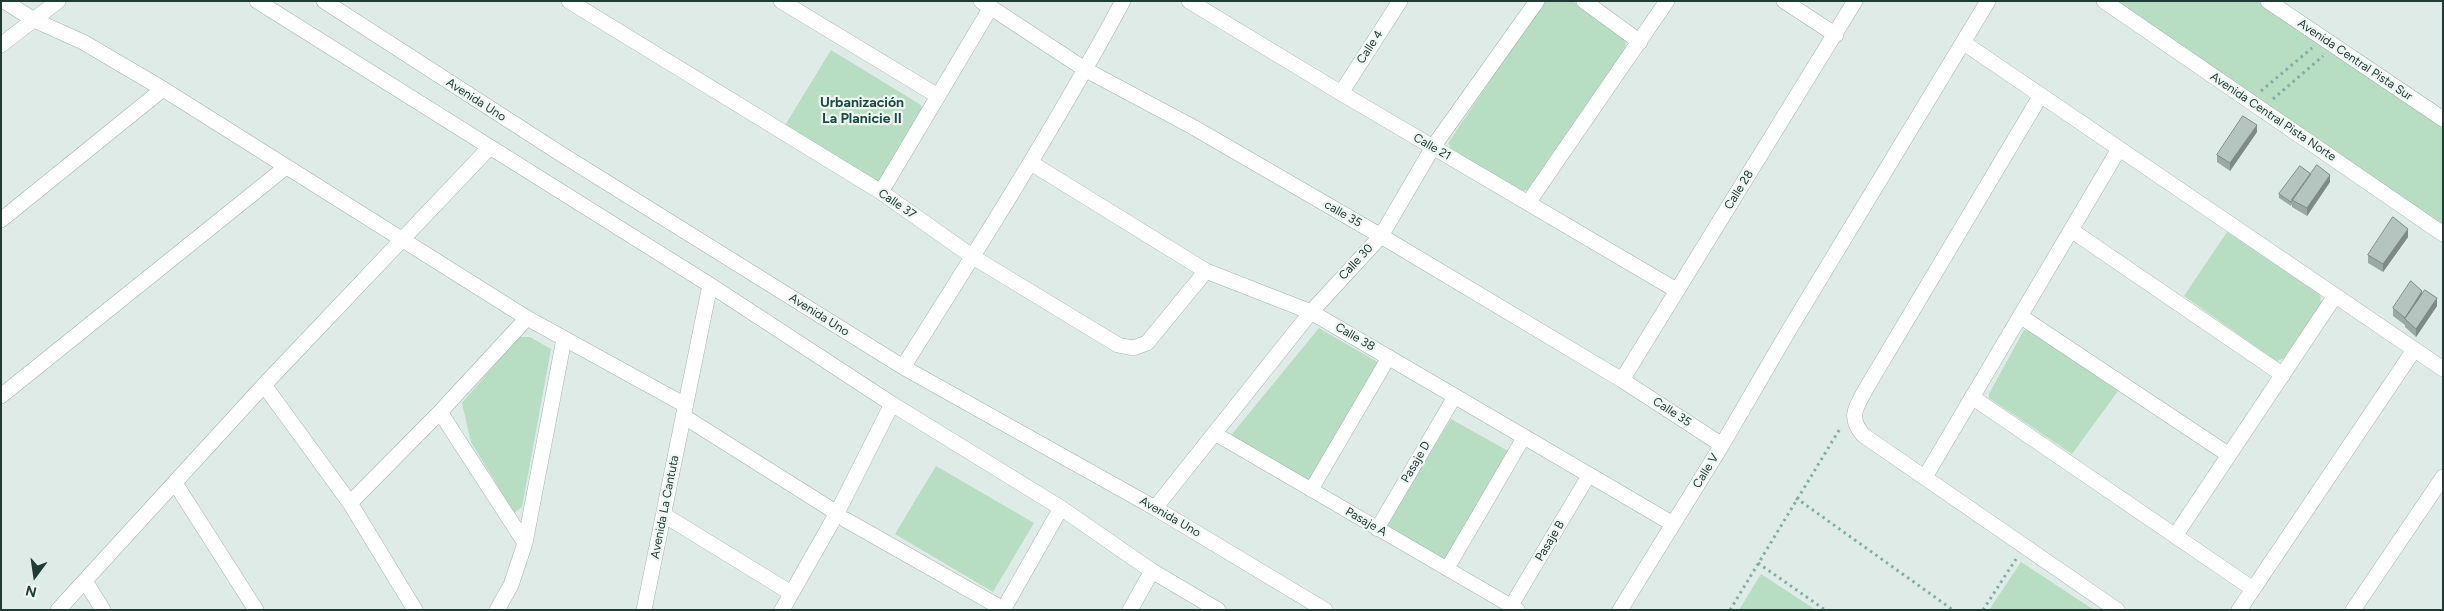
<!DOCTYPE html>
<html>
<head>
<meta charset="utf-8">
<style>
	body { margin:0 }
	#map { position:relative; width:2444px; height:611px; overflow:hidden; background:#dfebe6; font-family:Figtree,sans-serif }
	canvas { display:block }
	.frame { position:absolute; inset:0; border:2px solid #203b34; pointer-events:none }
	.north { position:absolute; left:10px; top:551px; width:50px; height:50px; -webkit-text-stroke:4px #eff7f3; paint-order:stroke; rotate:194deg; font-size:14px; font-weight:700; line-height:20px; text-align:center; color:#203b34 }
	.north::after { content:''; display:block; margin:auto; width:18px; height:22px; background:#203b34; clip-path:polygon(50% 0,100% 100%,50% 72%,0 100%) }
</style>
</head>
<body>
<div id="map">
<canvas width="2444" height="611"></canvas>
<div class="frame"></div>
<div class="north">N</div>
</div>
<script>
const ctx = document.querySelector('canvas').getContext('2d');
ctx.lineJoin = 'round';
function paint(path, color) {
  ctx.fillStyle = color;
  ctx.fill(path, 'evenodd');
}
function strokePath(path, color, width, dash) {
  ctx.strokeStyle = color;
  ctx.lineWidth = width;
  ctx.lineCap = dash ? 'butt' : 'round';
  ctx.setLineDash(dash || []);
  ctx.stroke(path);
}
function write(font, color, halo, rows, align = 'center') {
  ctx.font = font + ' Figtree,sans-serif';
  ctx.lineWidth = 4.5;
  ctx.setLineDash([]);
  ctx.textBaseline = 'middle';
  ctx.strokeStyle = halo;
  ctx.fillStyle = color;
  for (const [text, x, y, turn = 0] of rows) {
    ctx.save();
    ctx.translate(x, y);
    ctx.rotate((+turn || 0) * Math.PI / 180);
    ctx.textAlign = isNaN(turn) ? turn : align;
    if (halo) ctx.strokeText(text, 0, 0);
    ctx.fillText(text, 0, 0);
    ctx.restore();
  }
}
paint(new Path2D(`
	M1544,1h29l52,37 1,12 -97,140 -9,1 -69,-42 -3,-6z
	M2112,1h147l184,127v98z
	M831,50l90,55 3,10 -40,66 -7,3 -93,-57z
	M2227,232l93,61 1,11 -38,55 -7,2 -92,-65z
	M1319,328l62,36 -72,118 -81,-43z
	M2024,330l6,1 88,60 -46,63 -83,-56v-4z
	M518,337h12l21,12 -29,158 -8,6 -43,-71 -9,-39z
	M1451,419l57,32 -62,110 -63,-31z
	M936,466l98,57 -41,69 -98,-58z
	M2021,562l73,48h-105z
	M1761,574l55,36h-77z`), '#b7ddc2');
const pedestrian = new Path2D(`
	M1214,433l304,177
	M1311,490l78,-133
	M1377,529l78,-133
	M1447,569l77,-132
	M1511,606l78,-131`);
const minor = new Path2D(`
	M4,1l30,19 49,22 80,47 364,229 158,87
	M257,1l453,284 182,119 169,104 91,63 66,39
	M324,1l237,153 342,213 252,141 170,102
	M569,1l312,191 92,65 145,88 15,3 14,-5 59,-72
	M781,1l157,95
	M981,1l105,69 107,57 188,109 241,144 100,65
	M1189,1l152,92 335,197
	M1584,1l56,41
	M1784,1l52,34
	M1964,43l479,326
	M1341,93l59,-92
	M2041,95l-174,292c-10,19 -20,29 -4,48l254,175
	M1031,163l175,108 105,41 362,212
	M881,192l110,-185
	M1528,203l139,-202
	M1,220l162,-131
	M2071,230l212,145
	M2020,316l209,139
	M903,367c76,-120 152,-240 220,-366
	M1622,380l233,-379
	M264,385l86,118 65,107
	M1,396l285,-229
	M1972,397l281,192
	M440,412l85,131
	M683,416l154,97
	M1925,477l194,-328
	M175,483l81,127
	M350,503l90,-91 87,-94
	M1155,508l156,-196 70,-76 52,-89 104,-146
	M664,515l127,78
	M846,520l157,89
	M2175,536l160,-240
	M85,581l18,29
	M58,610l206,-225 225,-237
	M497,610l14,-25 14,-42 39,-204
	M644,610l66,-325
	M782,610l55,-97 55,-109
	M1003,610l58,-102
	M1130,610l22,-39
	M1620,610l102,-165 67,-115 199,-329
	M2239,610l175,-260
	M2353,610l90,-133`);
const tertiary = new Path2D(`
	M2104,1l339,233
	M2268,1l175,118
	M1,45l57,-44`);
strokePath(pedestrian, '#a2b3ad', 15);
strokePath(minor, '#a2b3ad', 16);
strokePath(tertiary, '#a2b3ad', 16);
strokePath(new Path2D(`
	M2261,91l51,-43
	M2273,99l50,-43
	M1796,498l157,112
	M1758,563l67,47
	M1730,610l111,-183
	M1983,610l33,-51`), '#7eafa2', 3, [2.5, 4]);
strokePath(pedestrian, '#fff', 14);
strokePath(minor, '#fff', 15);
strokePath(tertiary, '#fff', 15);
paint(new Path2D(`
	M2257,132l-27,39 -13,-9v-7z
	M2330,182l-23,34 -15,-9v-3l-1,2 -12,-8v-4z
	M2408,237l-25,35 -15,-9v-8z
	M2422,294l15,12 -21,31 -11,-10v-2l-12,-9v-8z`), '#9ba9a4');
paint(new Path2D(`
	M2257,125v7l-27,39v-8z
	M2330,175v7l-23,34v-8z
	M2408,229v8l-25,35v-8z
	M2422,291v8l-17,20v7v-8z
	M2437,298v8l-21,31v-8z`), '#7e8a86');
const building = new Path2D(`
	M2243,116l14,9 -27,38 -13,-8z
	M2317,165l13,10 -23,33 -15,-8z
	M2300,166l11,8 -20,28 -12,-8z
	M2393,217l15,12 -25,35 -15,-9z
	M2411,281l11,10 -17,27 -12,-10z
	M2425,290l12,8 -21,31 -11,-10z`);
paint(building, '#b4c5bf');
strokePath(building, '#7e8a86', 1);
write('12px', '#203b34', '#eff7f3', [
	["Calle 4",1370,47,-57],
	["Avenida Central Pista Sur",2355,60,34],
	["Avenida Uno",476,100,33],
	["Avenida Central Pista Norte",2273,117,34],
	["Calle 21",1432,147,30],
	["Calle 28",1739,190,-58],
	["Calle 37",897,204,34],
	["calle 35",1343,214,30],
	["Calle 30",1356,262,-47],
	["Avenida Uno",819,315,32],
	["Calle 38",1355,337,30],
	["Calle 35",1672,412,33],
	["Pasaje D",1416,462,-60],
	["Calle V",1706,471,-58],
	["Avenida La Cantuta",665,507,-79],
	["Avenida Uno",1170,517,30],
	["Pasaje A",1366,522,30],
	["Pasaje B",1550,541,-59]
]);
write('bold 14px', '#1b4d43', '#eff7f3', [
	["Urbanización",862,103],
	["La Planicie II",862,119]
]);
</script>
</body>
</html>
